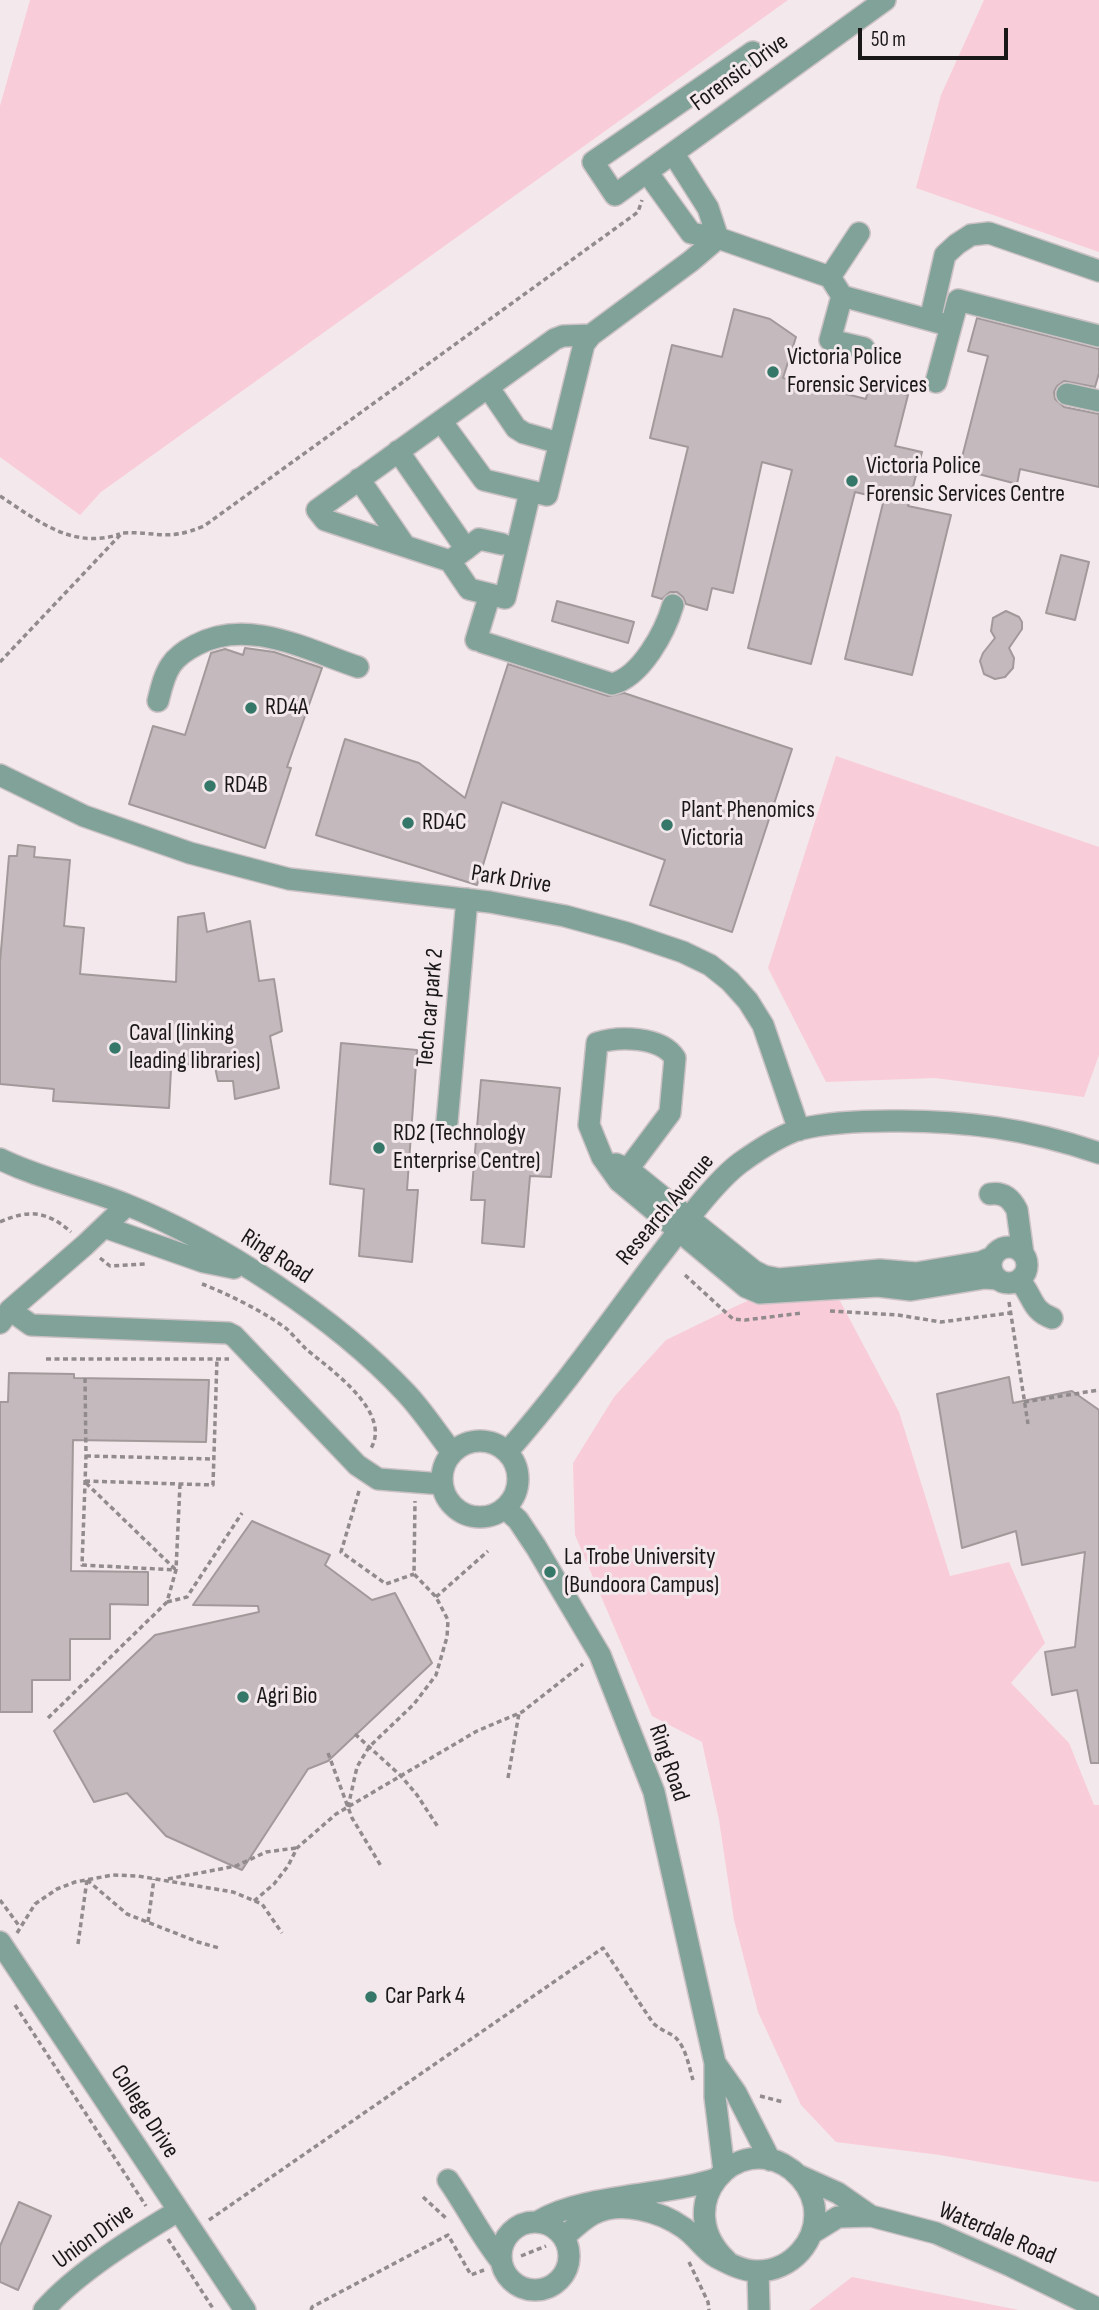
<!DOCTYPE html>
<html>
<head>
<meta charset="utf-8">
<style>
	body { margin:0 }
	#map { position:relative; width:1099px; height:2310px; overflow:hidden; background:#f3e8eb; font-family:"Sofia Sans Condensed",sans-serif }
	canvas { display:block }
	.scale { position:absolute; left:858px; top:28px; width:150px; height:32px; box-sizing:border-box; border:4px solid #1a1718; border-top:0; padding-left:9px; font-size:21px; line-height:24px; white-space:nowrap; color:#1a1718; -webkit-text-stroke:5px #f3e8eb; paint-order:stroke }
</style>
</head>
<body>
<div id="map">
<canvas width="1099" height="2310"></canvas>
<div class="scale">50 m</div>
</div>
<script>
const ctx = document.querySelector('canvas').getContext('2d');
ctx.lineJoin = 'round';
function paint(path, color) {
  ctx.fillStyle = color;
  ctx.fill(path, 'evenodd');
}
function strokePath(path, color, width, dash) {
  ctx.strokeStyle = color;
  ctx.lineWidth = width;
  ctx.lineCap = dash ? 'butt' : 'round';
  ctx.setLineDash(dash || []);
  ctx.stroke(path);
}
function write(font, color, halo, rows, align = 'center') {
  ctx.font = font + ' "Sofia Sans Condensed",sans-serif';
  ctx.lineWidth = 6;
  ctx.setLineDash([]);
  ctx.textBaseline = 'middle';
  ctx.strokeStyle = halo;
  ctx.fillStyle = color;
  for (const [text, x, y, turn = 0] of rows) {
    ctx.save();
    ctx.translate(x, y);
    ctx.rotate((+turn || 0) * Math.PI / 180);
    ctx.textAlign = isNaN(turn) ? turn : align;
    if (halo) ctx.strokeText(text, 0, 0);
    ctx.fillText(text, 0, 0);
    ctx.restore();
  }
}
paint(new Path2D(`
	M30,0h758l-687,492 -21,23 -80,-58v-351z
	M984,0h115v252l-183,-64 25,-93z
	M836,756l263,91v208l-15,42 -149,-19 -109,4 -58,-114z
	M788,1283l52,18 59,111 51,164 59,-14 36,81 -34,40 58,60 25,62h5v376l-2,1 -157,-27 -104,-13 -35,-37 -43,-93 -24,-92 -15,-100 -17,-78 -50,-26 -77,-181 -2,-72 41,-66 52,-57 68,-33z
	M852,2277l167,33h-210z`), '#f9ccd9');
const building = new Path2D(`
	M734,309l36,10 26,18 -13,41 83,21 3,-13 39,9 -13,51 27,6 -14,54 43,9 -39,160 -67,-16 39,-160 -29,-7 -44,172 -63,-16 44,-178 -30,-8 -29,131 -21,-5 -5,22 -21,-6 -3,-7 -6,-5h-7l-8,7 -10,-3 36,-149 -38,-9 22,-93 50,12z
	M977,318l122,31v24l-4,14 -31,-6 -7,5 -3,6 1,7 9,8 35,7v73l-79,-18 -3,15 -58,-15 29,-113 -20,-5z
	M1061,555l28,7 -14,58 -29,-7z
	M557,601l77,21 -6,21 -76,-22z
	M1006,611l13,6 3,5v7l-13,19 5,10 -1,10 -8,9 -10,2 -11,-5 -4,-13 3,-8 12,-15 -4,-7 2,-13z
	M245,648l29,4 48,16 -35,99 4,1 -26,80 -136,-44 24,-78 32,9 26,-82 14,-4 18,6z
	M508,664l100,32 16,-3 168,56 -60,183 -82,-27 15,-45 -163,-58 -25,83 -161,-50 29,-96 74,24 46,35z
	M18,845l17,2 -1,10 36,3 -6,66 20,2 -4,46 96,8 2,-65 26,-4 3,19 43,-11 9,60 15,-2 8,52 -12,5 9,52 -44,11 -2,-18h-15l-5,-23 -42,11 -2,39 -116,-7 1,-12 -54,-5v-122l9,-106h8z
	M341,1043l76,7 -10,140h11l-6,72 -53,-6 5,-67 -34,-5z
	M481,1080l79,8 -9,89 -21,-1 -6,71 -42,-4 3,-43h-14z
	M9,1373l65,1v4l135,2 -3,62 -133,-2 -2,131 77,1v33l-38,-1v35h-40v41h-38v32h-32v-310h8z
	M1009,1377l4,26 59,-12 27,19v353h-8l-14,-73 -25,5 -7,-43 30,-5 10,-95 -63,13 -6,-34 -54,17 -25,-154z
	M252,1521l78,34 -5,10 47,35 23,-7 37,70 -104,98 -20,8 -66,101 -76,-34 -39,-43 -33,9 -40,-71 101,-96 104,-23 -1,-6 -65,-1z
	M19,2202l32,14 -33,74 -18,-8v-36z`);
paint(building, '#c4babd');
strokePath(building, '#a2999b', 2);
const minor = new Path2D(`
	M753,52l-160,110 22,33 270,-195
	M673,153l35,55 10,30
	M647,172l44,61 27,5 112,39 12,19 109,30 7,-26 141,36
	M830,277l29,-44
	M842,296l-12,44 34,8
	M930,320l15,-65 12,-11 14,-9 18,-2 110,38
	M936,382l15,-56
	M488,387l28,41 8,5 35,10
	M1067,394l32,7
	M441,421l43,59 63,15 37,-151 7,-9 100,-74 27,-23
	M398,451l68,98
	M359,479l46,67
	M530,492l-25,106 -36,-9 -19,-28 -125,-41 -8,-10 238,-171 8,-3 28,-1
	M454,558l25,-19 23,5
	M476,640l14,-46
	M482,642l130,42c29,-7 53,-52 61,-79
	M158,701c3,-12 6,-26 13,-36 6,-9 15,-15 25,-20 52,-28 111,5 162,22
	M0,775l84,41 106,37 99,26 201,23 75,14 62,17 56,19 27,13 20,16 18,20 15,24 36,105
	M447,1122l20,-223
	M0,1159c40,20 84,28 125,45 95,38 211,114 281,189 17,18 31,40 46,59
	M616,1164l12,5 126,102 10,5 15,3 101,-9 36,3 65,-11 12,-5
	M619,1181l51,-68 5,-55c-14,-22 -57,-22 -78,-15l-8,82 13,32 17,24 127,106 14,6 118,-7 33,4 74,-12 13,1
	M990,1194c13,-2 21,4 27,16l6,44
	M104,1227l100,35 30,6
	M991 1265a18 18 0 1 1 36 0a18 18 0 1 1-36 0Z
	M1019,1280c14,15 12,31 33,38
	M10,1310l21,15 197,8 6,3 123,129 21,14 64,5
	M0,1323l10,-13 75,-65 42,-40
	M442 1479a38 38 0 1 1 76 0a38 38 0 1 1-76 0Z
	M507,1452c53,-60 99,-125 147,-189 23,-29 58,-79 86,-100 18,-13 40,-28 61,-34 29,-7 60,-8 89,-8 74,-1 139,8 209,32
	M505,1508l13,12 18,27 64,108 54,137 61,271v34l9,74
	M0,1942l245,368
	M715,2063l21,30 34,67
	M800,2176l38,17 33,23
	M448,2180c19,27 32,55 53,81
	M539,2221c45,-27 123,-24 177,-42
	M501 2256a34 34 0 1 1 68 0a34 34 0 1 1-68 0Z
	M812,2233l26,-16 33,-1 65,17 75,33 88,43
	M564,2237c9,-8 18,-17 29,-23 28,-14 67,-3 91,14 12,8 20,22 32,29 12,6 26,14 40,14 35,1 64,-31 58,-66 -3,-15 -11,-26 -22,-35 -55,-42 -124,36 -65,91
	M758,2272l1,38
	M44,2310c32,-37 92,-74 134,-99`);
strokePath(minor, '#ccc2c5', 24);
strokePath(new Path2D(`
	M0,496c38,25 73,54 120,38
	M0,662l122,-129c36,-2 44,9 82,-7l434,-314 4,-12
	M0,1222c29,-13 47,-11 71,10
	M100,1258l10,8 36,-2
	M685,1275l48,44 12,1 57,-7
	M202,1284c24,9 65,29 86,46 6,6 12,13 18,19 25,21 88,64 64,101
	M1009,1302l19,122
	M830,1311l68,4 43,7 69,-9
	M46,1359h183
	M85,1378l1,78 -4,109 94,5
	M1024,1402l75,-12
	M86,1456l128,3
	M85,1481l128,4 4,-126
	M86,1483l90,87
	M359,1491l-18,61 45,32 28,-10
	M436,1597l52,-46
	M167,1602l20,-5 55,-84
	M48,1718l119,-116 9,-32 4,-86
	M355,1734l46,42 16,19 21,32
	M328,1753l24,65 29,48
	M508,1778l11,-65
	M348,1807l9,-40 12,-20 45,-43 22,-29 11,-38 1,-17 -12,-23 -22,-23 1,-73
	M168,1879l68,-13 30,-14 30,-4
	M87,1880l40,34 71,28 21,6
	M0,1900l20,27
	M254,1901l20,-17 14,-18 9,-18 39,-34 141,-83 45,-19 61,-48
	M148,1922l6,-43
	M17,1933l18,-29 22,-15 18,-7 38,-7 25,1 95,16 29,12 20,29
	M78,1944l9,-64
	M15,2005l131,201
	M760,2096l23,6
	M423,2197l24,22
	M209,2220l394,-272 50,75c8,8 18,10 23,15 10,10 13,29 17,42
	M168,2239l46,71
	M521,2256l25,-10
	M689,2262l19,40 1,8
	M311,2310l1,-3 136,-72 23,40 13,-5`), '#928b8d', 3.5, [5, 3.5]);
strokePath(minor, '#80a298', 21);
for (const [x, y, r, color] of [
	[773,372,7,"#357768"],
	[852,481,7,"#357768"],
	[251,708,7,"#357768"],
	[210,786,7,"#357768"],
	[408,823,7,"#357768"],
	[667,825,7,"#357768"],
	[115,1048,7,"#357768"],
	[379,1148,7,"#357768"],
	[550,1572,7,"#357768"],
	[243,1697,7,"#357768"],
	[371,1997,7,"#357768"]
]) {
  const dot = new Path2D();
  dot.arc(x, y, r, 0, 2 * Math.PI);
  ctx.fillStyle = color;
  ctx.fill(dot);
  strokePath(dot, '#f3e8eb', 2.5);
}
write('24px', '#1a1718', '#f3e8eb', [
	["Forensic Drive",740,73,-36],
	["Park Drive",511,880,9],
	["Tech car park 2",431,1008,-85],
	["Research Avenue",666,1210,-50],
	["Ring Road",276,1257,33],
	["Ring Road",668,1763,71],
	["College Drive",144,2112,57],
	["Waterdale Road",997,2234,23],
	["Union Drive",94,2237,-36]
]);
write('24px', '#1a1718', '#f3e8eb', [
	["Victoria Police",787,358],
	["Forensic Services",787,386],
	["Victoria Police",866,467],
	["Forensic Services Centre",866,495],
	["RD4A",265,708],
	["RD4B",224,786],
	["Plant Phenomics",681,811],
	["Victoria",681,839],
	["RD4C",422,823],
	["Caval (linking",129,1034],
	["leading libraries)",129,1062],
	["RD2 (Technology",393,1134],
	["Enterprise Centre)",393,1162],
	["La Trobe University",564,1558],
	["(Bundoora Campus)",564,1586],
	["Agri Bio",257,1697],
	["Car Park 4",385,1997]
], 'left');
</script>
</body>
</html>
